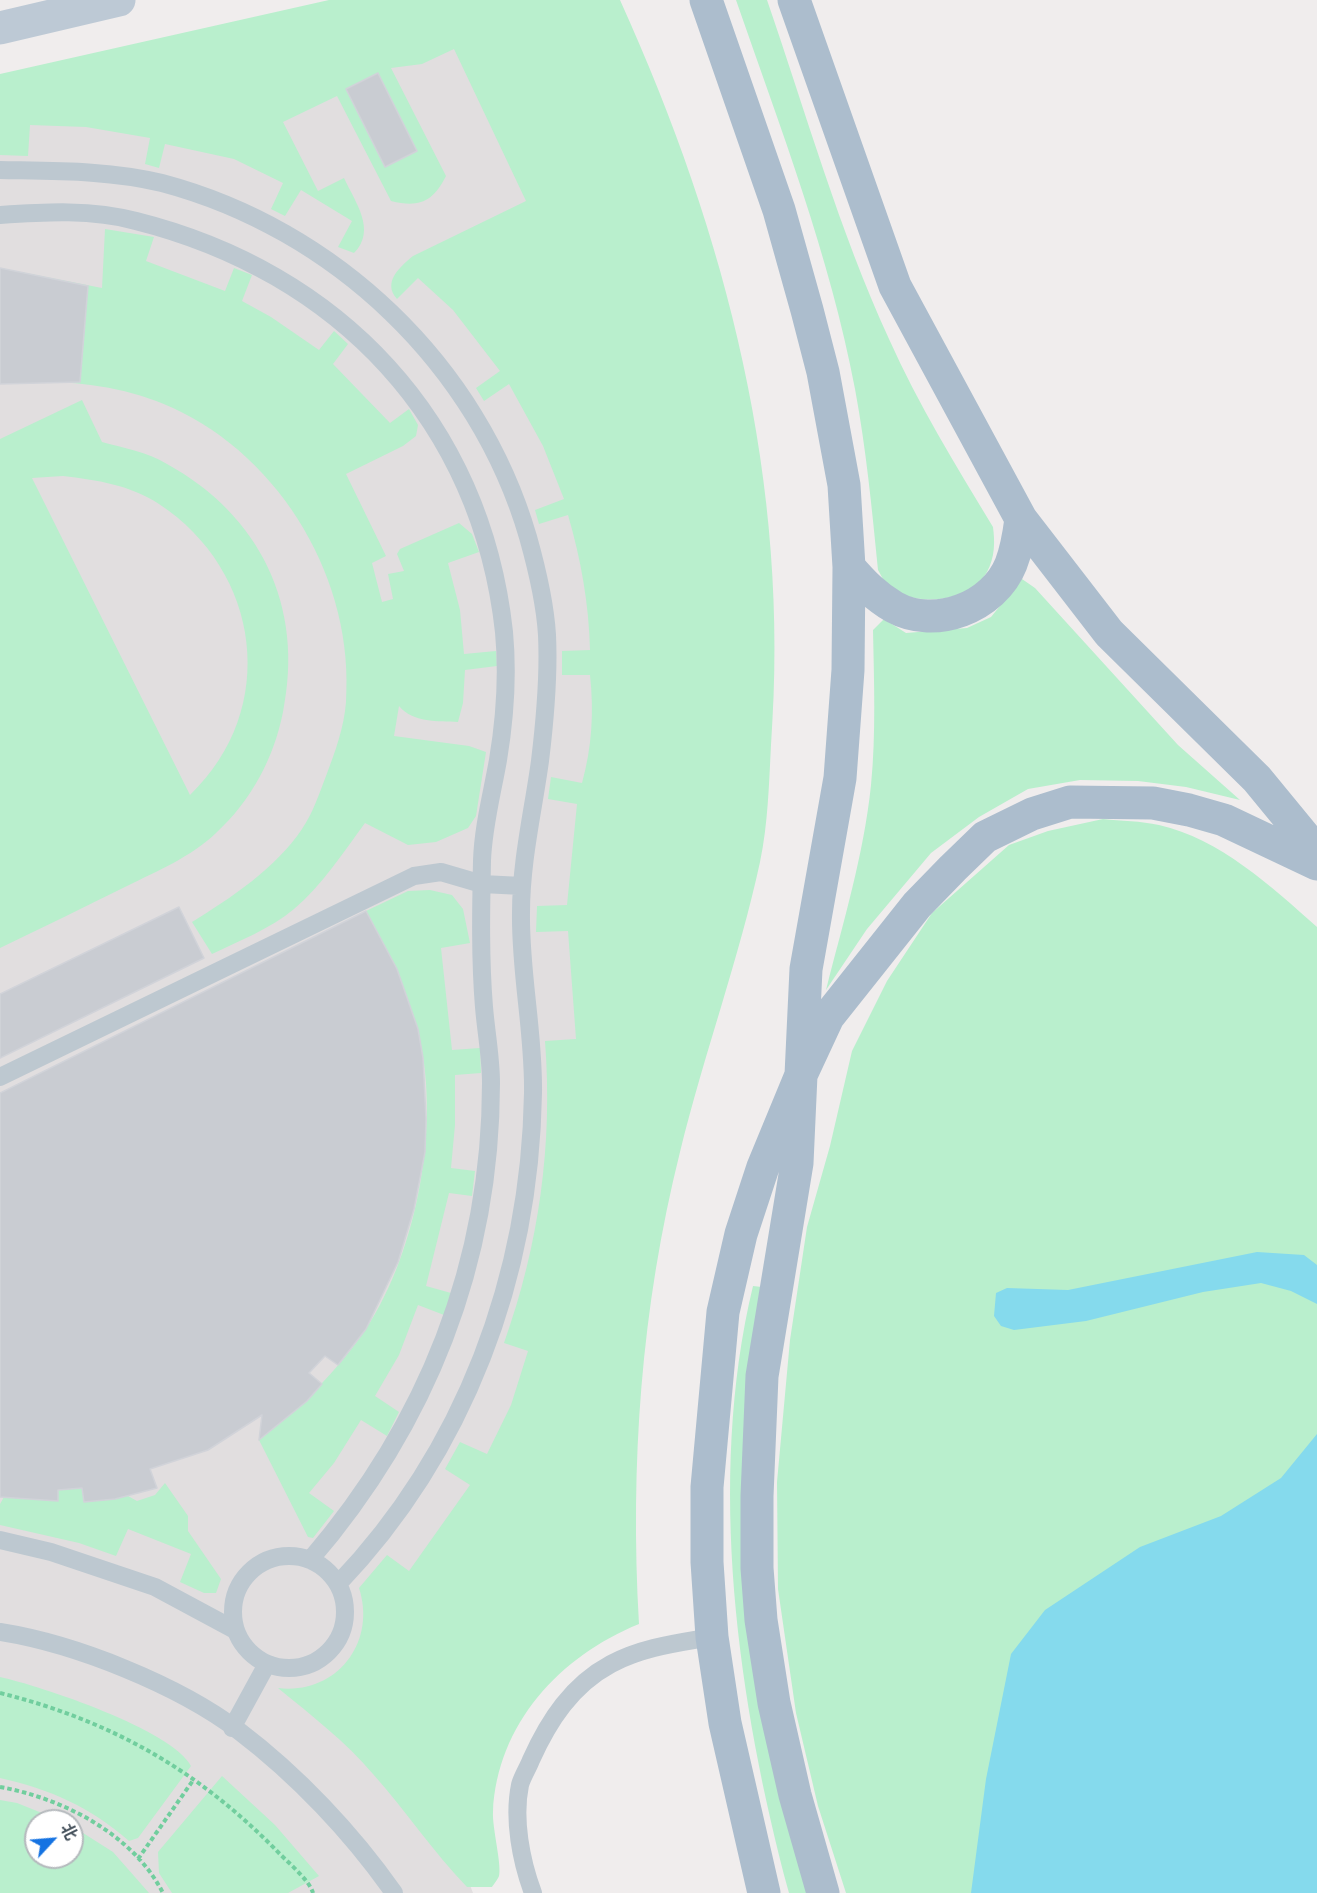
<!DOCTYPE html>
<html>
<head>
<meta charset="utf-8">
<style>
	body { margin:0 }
	#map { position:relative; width:1317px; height:1893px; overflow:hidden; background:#f0eded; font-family:"DejaVu Sans","Noto Sans SC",sans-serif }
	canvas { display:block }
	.north { position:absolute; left:24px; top:1809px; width:60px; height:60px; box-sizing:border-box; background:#fff; border:2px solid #b5b9bd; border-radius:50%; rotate:64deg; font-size:16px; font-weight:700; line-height:24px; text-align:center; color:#45515b }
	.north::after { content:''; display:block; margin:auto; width:21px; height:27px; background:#1573e2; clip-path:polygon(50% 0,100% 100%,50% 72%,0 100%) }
</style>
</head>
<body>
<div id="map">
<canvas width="1317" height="1893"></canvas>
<div class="north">北</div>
</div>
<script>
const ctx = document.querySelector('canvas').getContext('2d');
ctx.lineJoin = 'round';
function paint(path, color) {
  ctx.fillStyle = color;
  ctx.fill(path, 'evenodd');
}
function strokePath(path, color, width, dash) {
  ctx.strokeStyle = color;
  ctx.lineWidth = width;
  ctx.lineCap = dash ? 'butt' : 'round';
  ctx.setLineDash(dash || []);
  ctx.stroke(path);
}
paint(new Path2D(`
	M478,0l161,425 -128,1253 -43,202 5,13h-473v-1775zM36,1821h36v36h-36z`), '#e1dedf');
paint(new Path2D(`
	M329,0h291c107,236 171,484 151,745 -2,38 -3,79 -11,117 -21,97 -56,192 -80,290 -39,156 -50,312 -41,472 -79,32 -142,100 -146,188 -1,15 9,53 6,64 -1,3 -5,8 -7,11h-25c-34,-35 -61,-76 -94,-113 -27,-32 -62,-59 -95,-86 58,7 99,-45 81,-100l28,-33 22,16 61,-86 -25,-16 15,-27 27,12 24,-49 17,-54 -24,-8c35,-98 49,-198 41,-302l31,-2 -8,-108 -32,1 1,-26 30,-1 10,-101 -29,-5 3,-22 31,6c10,-36 12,-71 8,-108h-28v-24l28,-1c-1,-46 -9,-90 -22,-135l-29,9 -4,-14 29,-11 -21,-53 -34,-62 -25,17 -8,-13 24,-17 -47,-61 -35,-32 -21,21c-15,-17 3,-32 16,-43l113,-55 -72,-152 -32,15 -31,4 55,108c-13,26 -27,32 -55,25l-54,-105 -54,26 35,69 26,-13c11,24 33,52 10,75l-16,-6 14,-26 -51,-31 -16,26 -14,-7 12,-26 -49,-24 -69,-15 -6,24 -14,-4 5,-26 -64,-11 -56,-2 -2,31 -28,-1v-81z
	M736,0h31c39,113 72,230 122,339 29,65 67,127 104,188 2,15 2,30 -6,45 -17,30 -74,37 -99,13 -4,-3 -7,-10 -10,-15 -6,-61 -12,-122 -23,-181 -25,-133 -75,-262 -119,-389z
	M105,229l49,8 -8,24 79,30 9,-23 18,7 -10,26 29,16 48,33 15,-19 14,13 -15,20 57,59 19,-14 9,16 -2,11 -13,10 -57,28 40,82 -14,7 10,39 11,-3 -5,-25 16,-3 -7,-17 3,-5 59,-26 13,11 7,18 -31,11 12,47 4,44 32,-3 1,15 -32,4 -2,33 -5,19c-20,-1 -45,1 -59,-16l-5,30 75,10 17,6 -10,64 -8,12 -32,14 -28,3 -43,-22c-22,30 -43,62 -71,86 -24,20 -55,32 -82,45l-20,-32c39,-24 84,-54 110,-93 11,-16 17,-35 24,-53 9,-24 18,-48 20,-74 9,-120 -64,-244 -173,-294 -56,-25 -113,-29 -173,-24v-116l102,20z
	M82,400l20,42c22,6 45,10 65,22 93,51 138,143 116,248 -9,46 -32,89 -67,121 -25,24 -59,38 -89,53 -43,21 -85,42 -127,62v-509zM63,476c34,4 67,9 96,28 102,67 121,205 31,291l-158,-317z
	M1022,579l13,9 143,157 62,55 -54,-13 -48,-6 -58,-1 -52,9 -49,28 -48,36 -64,76 -41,61c17,-67 38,-136 45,-205 5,-51 3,-104 2,-155l11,-11 22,14 61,-5 24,-11z
	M1103,819c18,2 38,2 56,6 61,14 112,61 158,102v966h-471l-28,-87 -22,-93 -18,-124 -1,-107 13,-142 17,-113 23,-81 22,-95 35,-70 45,-68 77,-68 39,-14z
	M430,890l22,5 11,14 7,34 -29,5 11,102 28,-2 1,25 -26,2v50l-4,43 24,3 -3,25 -23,-3 -23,93 25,7 -7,22 -26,-10 -19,50 -24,41 24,16 -12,24 -26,-16 -27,43 -25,30 25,18 -21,27 -5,-1 -49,-97c41,-33 77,-67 107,-111 52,-79 76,-210 51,-301 -11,-42 -30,-79 -51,-117l42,-20z
	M753,1286l9,1 -20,283 67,323h-20c-51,-190 -83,-412 -36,-607z
	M165,1483l23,33v15l33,48 -5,14h-12l-24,-11 11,-28 -63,-25 -12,27 -37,-13 -79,-18v-21l4,-7 54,4v-11l24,-2 2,13 44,-5 9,5 18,-6z
	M0,1677c41,9 173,53 191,89l-53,72 -9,3c-39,-34 -79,-52 -129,-63z
	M222,1776l53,49 44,51 -31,17h-116l-13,-20 -1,-21z
	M0,1800l17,3 45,18h-26v36h36v-31l41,26 36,41h-149z`), '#b9efcd');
paint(new Path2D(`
	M1257,1252l47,3 13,10v39l-26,-13 -30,-8 -58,9 -117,29 -72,9 -13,-4 -7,-10 2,-23 11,-5 61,2z
	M1317,1434v459h-346l15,-114 25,-125 34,-44 95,-63 81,-31 60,-38z`), '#85daed');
const building = new Path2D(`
	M378,73l39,78 -32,16 -39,-78z
	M0,268l88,18 -8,96 -80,2z
	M179,907l25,51 -204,100v-64z
	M366,911l31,58 21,60 5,29 3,61 -1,33 -11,57 -16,53 -32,67 -28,36 -13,-9 -16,17 13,11 -15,17 -48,39 3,-25 -54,35 -58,19 7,19 -42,11 -31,3 -2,-14 -24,2v11l-58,-4v-404z`);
paint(building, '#c9ccd2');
strokePath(building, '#d1d3d9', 1.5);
strokePath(new Path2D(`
	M0,1693c109,27 196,76 275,156 11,12 34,30 38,44
	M0,1787c62,11 133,47 163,106
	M138,1859l56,-80`), '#71ce9e', 4, [4.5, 3]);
strokePath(new Path2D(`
	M0,170c53,1 109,0 162,13 173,46 316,182 366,354 9,32 17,64 19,98 2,41 -2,85 -7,126 -7,51 -19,100 -19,152 -1,60 13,119 12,180 -3,183 -68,358 -195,491
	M0,215c45,-3 92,-6 136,6 203,51 345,200 368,411 4,43 1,86 -6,128 -6,34 -15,67 -16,101 -1,48 -2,98 2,146 2,25 7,50 7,76 0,180 -64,341 -181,477
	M0,1077l414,-201 27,-4 41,12 40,2
	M0,1540l51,12 104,35 80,43
	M233 1612a56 56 0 1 1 112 0a56 56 0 1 1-112 0Z
	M0,1632c76,12 178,53 239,99 58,44 113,102 155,162
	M232,1728l35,-64
	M533,1893c-12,-32 -20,-74 -13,-108 2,-8 8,-17 11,-25 18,-40 41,-75 80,-96 32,-17 67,-21 101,-27`), '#bdc8d0', 18);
strokePath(new Path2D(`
	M0,28l119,-28`), '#bdc9d5', 33);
strokePath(new Path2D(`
	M706,0l73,210 28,100 16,62 21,113 5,82 -1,103 -8,108 -34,191 -5,106 -38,92 -22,67 -18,78 -16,175v75l5,75 13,86 39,170
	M794,0l101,286 126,233 88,114 148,146 60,73
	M849,567c14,16 26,29 45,40 41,23 100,0 117,-43 6,-15 8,-30 10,-45
	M823,1893l-28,-98 -21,-92 -13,-83 -4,-52v-72l5,-120 35,-213 4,-88 27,-58 89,-112 36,-37 32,-31 47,-23 38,-12 83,1 36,7 35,10 93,44`), '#acbdcd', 33);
</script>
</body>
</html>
